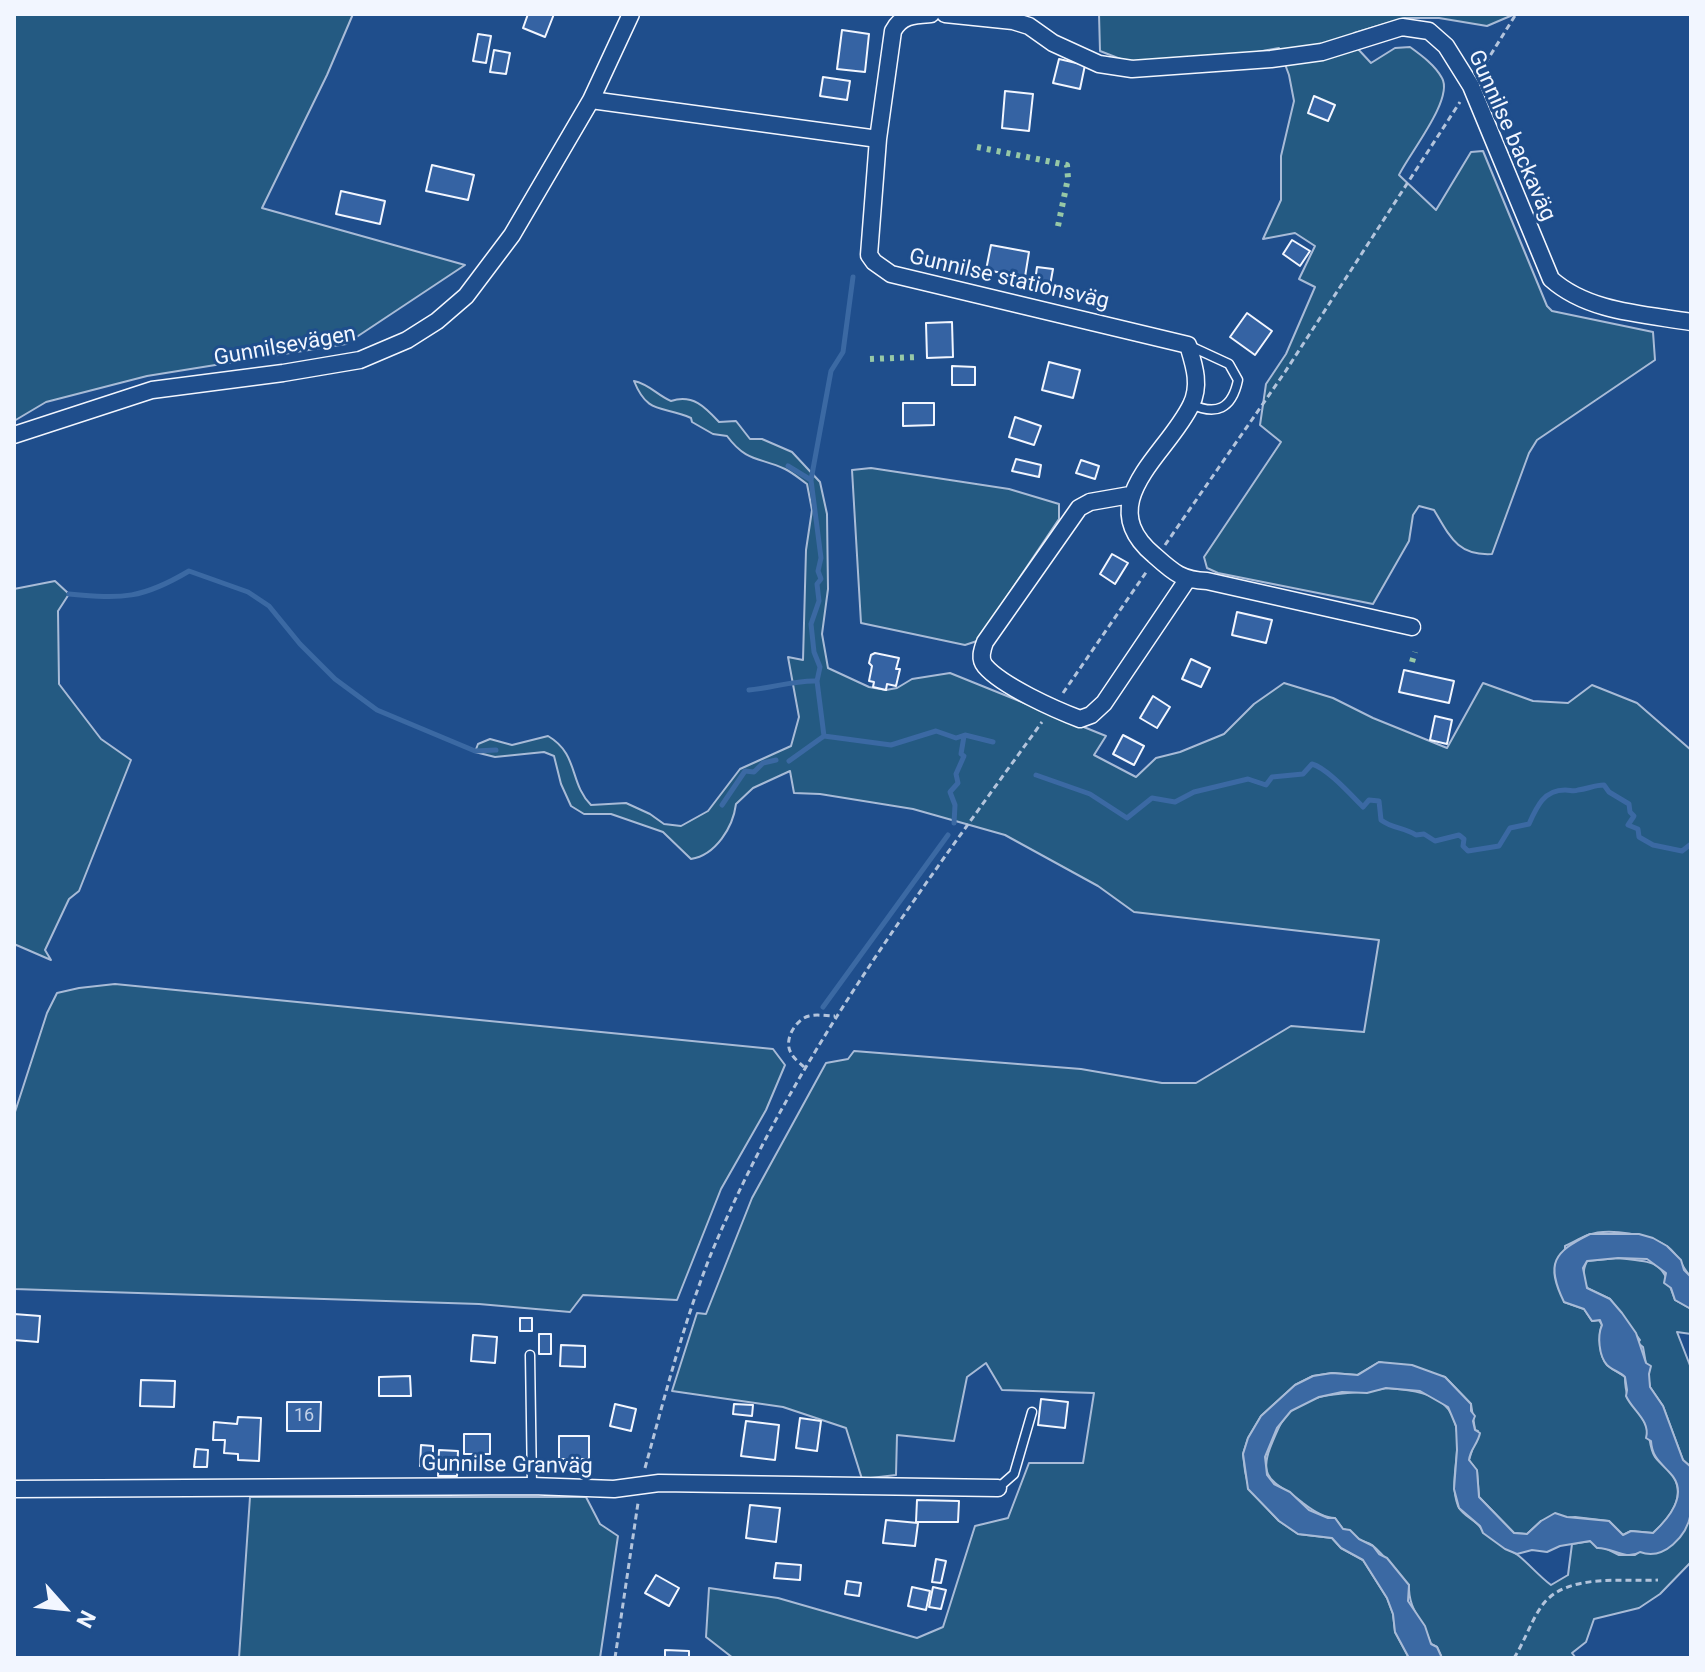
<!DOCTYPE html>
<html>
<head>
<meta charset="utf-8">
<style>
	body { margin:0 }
	#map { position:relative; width:1705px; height:1672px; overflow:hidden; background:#1f4e8c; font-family:Roboto,sans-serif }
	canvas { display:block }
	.frame { position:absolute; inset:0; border:16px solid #f2f6ff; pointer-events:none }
	.north { position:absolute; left:24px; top:1568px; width:80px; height:80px; -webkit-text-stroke:6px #1f4e8c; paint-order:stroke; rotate:117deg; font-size:22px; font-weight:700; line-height:32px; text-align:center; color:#f2f6ff }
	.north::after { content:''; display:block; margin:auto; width:28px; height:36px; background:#f2f6ff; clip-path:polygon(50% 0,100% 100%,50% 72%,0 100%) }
</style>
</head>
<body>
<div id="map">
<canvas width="1705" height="1672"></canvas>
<div class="frame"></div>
<div class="north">N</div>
</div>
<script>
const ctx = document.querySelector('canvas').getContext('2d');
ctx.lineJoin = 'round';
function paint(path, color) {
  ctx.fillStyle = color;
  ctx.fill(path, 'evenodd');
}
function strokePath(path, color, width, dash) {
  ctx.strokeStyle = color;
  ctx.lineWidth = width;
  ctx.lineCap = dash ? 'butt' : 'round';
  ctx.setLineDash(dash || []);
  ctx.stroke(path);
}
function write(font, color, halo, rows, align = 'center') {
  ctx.font = font + ' Roboto,sans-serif';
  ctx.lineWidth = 6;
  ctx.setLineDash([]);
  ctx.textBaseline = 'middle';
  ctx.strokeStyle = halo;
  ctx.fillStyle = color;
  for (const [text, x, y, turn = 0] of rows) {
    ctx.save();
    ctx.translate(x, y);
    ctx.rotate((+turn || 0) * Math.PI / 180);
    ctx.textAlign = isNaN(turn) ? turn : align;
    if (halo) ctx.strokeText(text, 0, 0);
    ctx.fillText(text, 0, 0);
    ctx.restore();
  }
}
const green = new Path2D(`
	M14,14h339l-26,61 -65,133 203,57 -119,79 -199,32 -101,26 -32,19z
	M1099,14h416l-28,12 -48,-8h-34l-51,15 4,16 13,14 24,-15 15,-1c11,8 25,18 32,31 12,21 -33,76 -43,97l37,35 35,-58 12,-1 64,155 5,5 101,21 2,28 -118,80 -8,13 -37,101c-34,2 -42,-17 -58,-44l-15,-4 -6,9 -4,26 -36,63 -155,-31 -11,-5 -3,-11 77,-115 -21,-17 6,-41 20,-30 29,-67 -16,-8 16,-33 -20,-13 -32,6 18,-39v-44l13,-55 -5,-26 -10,-27 -39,7 -104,10 -36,-14z
	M634,381c15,3 23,14 37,20 22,-7 34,6 48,21l17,-1 14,18h12l30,13 28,30 7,32 1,75 -6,45 6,34 41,19 17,3 11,-2 15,-9 38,-6 156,63 -12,19 42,22 20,-19 24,-6 44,-18 30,-30 30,-21 49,15 40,20 74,30 36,-65 50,18 35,2 24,-18 45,18 54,47v527c-9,-9 -12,-22 -23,-30 -18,-12 -59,-20 -80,-12 -8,3 -16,8 -23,11l-1,56 20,7 8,12 7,-1 3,5c-4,11 -3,31 5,40 5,5 13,7 18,12 0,25 9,26 19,44 7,11 4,25 11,36 5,7 12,11 17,17 16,23 -4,46 -19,59l-22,-2 -8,4 -14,-14 -34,-4 -34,4 -14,13 -13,-1 -35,-36 -2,-26 -8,-11 9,-29 -3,-1 -4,-26 -26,-27 -66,-15 -22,13 -25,-2 -19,3 -18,9 -34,31 -13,22 -5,16 2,17 4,18 30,32 19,13 34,4 9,10 22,12 24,38 6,16 2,18 14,26h-676l-27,-21 3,-49 69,10 139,40 26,-11 32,-101 33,-8 21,-55h54l11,-70 -92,-3 -16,-27 -19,14 -13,64 -57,-6 -1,40 -34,4 -16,-51 -63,-21 -111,-16 25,-78 9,1 46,-116 74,-135 22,-4 6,-8 227,18 81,14h34l95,-57 73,6 15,-92 -245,-28 -36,-26 -93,-51 -92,-26 -93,-15 -26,-1 -4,-22 -37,17 -17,16c-3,23 -20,51 -45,55l-28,-27 -52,-18h-27l-13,-8 -10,-22 -7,-28 -10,-4 -49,5 -20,-5 3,-8 12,-5 22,6 36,-9c31,18 21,47 43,69l35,-2 24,11 14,10 17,2 27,-15 32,-42 51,-23 8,-29 -11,-60 15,3 3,-110 6,-40 -5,-26c-7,-5 -14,-11 -22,-15 -25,-12 -38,-6 -58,-33l-14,-2 -21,-12 -1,-4c-28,-13 -43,-2 -57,-37z
	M871,468l138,21 50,15v15l-82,122 -12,4 -104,-22 -9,-153z
	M55,581l14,13 -11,17 1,73 42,55 30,21 -52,131 -10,8 -24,51 6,10 -37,-16v-355z
	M115,984l658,65 12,16 -19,45 -45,79 -44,111 -94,-5 -13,17 -91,-8 -465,-15v-174l33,-102 10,-20 22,-5z
	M1618,1258c40,5 43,1 57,42l16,9v25l-14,-2 14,36v99l-8,-7 -20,-54 -13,-19 -7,-40 -5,-4 2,-3 -30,-41 -23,-11c-4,-10 -5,-17 0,-27z
	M1386,1388c42,3 76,10 71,62 -1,20 -6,37 1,56 5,10 16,13 22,21 11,15 25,18 39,29 11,9 20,20 32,29l17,-10 4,-31 19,-3 28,14h16l53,-35 3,-7v49l-31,32 -21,14 -45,11 -8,23 -14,11 4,5h-134l-5,-11 -6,-3c-8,-24 -23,-34 -22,-59 -13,-12 -23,-29 -37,-40 -4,-3 -9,-3 -12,-5 -8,-5 -8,-9 -17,-11l-8,-11c-11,0 -23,-8 -32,-15 -25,-21 -48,-21 -31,-60 5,-11 9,-24 19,-32 27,-23 64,-15 95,-23z
	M250,1497h336l14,27 18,12 -18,122h-361z`);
paint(green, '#245a82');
strokePath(green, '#a8bbd7', 2);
const water = new Path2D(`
	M1590,1234h49l14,4 14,8 14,14 3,10 7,7v32l-16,-9 -4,-12 -7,-5 2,-10 -19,-14 -29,-1 -31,3 -4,7 4,20 23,11 12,14 14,20 10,30 5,3 -2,8 1,13 13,19 20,54 8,7c0,14 3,32 0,46 -4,23 -27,48 -51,39 -15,9 -28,-5 -43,-4l-7,-7 -30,5 -13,6 -15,-2 -15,4 -12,-5 -22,-16 -3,-7 -21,-18 -5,-19 3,-39 -1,-24 -8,-19 -28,-16 -34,-3 -19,5 -25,-1 -23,5 -28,14 -14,17 -12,29 2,18 7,9 16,8 19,18 19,8h7l8,11 7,1 9,9 14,7 6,8 8,4 22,27 -1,16 17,25 6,18 6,3 5,11h-33l-14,-26 -2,-18 -6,-16 -24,-38 -22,-12 -9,-10 -34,-4 -19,-13 -31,-32 -5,-35 5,-16 13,-22 34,-31 18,-9 19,-3 26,2 21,-13 33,3 33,12 26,27v7l4,5 -2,5 2,9 5,3c-2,11 -10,16 -11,27l8,10 2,27 35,36 13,1 14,-13 14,-8 12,4 42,4 14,14 8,-4 22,2c15,-14 37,-39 17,-60 -10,-11 -18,-16 -19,-32l-5,-3c5,-17 -14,-28 -20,-42l1,-6 -2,-13c-5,-5 -13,-7 -18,-12 -8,-9 -10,-29 -5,-40l-2,-5 -8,1 -8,-12 -20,-7c-19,-39 -10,-50 26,-68z`);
paint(water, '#3b69a3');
strokePath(water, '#a8bbd7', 2);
strokePath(new Path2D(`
	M788,466l23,14
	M69,594c54,5 73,5 120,-23l59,21 21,14 31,38 35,35 42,31 98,41 21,-1
	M749,690c23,-2 46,-10 68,-9
	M824,736l-7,-55 3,-14 -6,-15 -3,-28 8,-23 -2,-17 4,-5 -3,-8 3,-13 -10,-78 20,-109 12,-19 10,-75
	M789,761l35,-25 67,9 45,-14 20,7 9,-3 28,7
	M1036,775l54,19 37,24 25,-20 23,4 19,-10 54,-13 18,6 6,-8 31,-3 9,-10c15,4 39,31 51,43l6,-7 10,1 2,19c12,9 23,7 35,15l8,-1 11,7 24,-6 5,4 -1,7 5,5 31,-5 11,-18 19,-4c8,-18 15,-34 36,-34 6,0 8,2 13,0 10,-1 16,-5 26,-5l5,7 20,12 1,8 4,4 -6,9 10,4 1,8 14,8 29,6 9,-7
	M722,805l23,-34 9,1 9,-9 13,-3
	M954,823l1,-18 -5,-13 8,-9 -2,-9 8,-18 -3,-2 3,-18
	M823,1007l125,-172`), '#3b69a3', 5);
const building = new Path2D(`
	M528,14h26l-9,23 -22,-9z
	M842,30l27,4 -4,38 -28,-3z
	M478,34l13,2 -5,27 -13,-2z
	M494,50l16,3 -4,21 -16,-2z
	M1059,59l26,6 -5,24 -27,-6z
	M823,77l27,4 -3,19 -27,-4z
	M1005,91l28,3 -4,37 -27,-3z
	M1314,96l21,9 -7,16 -20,-8z
	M432,165l42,10 -6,25 -42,-9z
	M341,191l44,10 -5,23 -44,-10z
	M1292,240l18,11 -10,15 -17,-12z
	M991,245l38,7 -4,25 -39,-7z
	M1037,267l16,2 -4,22 -15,-2z
	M1247,313l25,18 -17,24 -25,-18z
	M952,322l1,35 -26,1 -1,-35z
	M1049,362l31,8 -7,28 -31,-8z
	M952,366l23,1v18h-23z
	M903,403h31v22l-31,1z
	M1015,417l26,9 -7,19 -25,-8z
	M1016,459l25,6 -2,12 -27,-6z
	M1081,460l18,6 -4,13 -19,-6z
	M1112,554l16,9 -13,21 -15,-10z
	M1237,612l35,8 -6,23 -34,-8z
	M875,653l24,5 -3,11h4l-4,17 -9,-2 -1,6 -13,-3 1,-5 -5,-1 3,-15 -3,-3 2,-8z
	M1191,659l19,9 -9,19 -19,-8z
	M1404,670l50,11 -5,22 -50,-11z
	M1153,696l17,11 -13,21 -17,-10z
	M1435,716l17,4 -5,24 -17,-4z
	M1123,735l21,11 -10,19 -21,-11z
	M14,1314l26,2 -2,26 -24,-2z
	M520,1318h12v13h-12z
	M539,1334h12v20h-12z
	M473,1335l24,2 -2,26 -24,-2z
	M561,1345l24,1v21l-25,-1z
	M410,1376l1,20h-32v-19z
	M141,1380l34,1 -1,26 -34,-1z
	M1041,1399l27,3 -3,26 -27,-3z
	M287,1402h34l-1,29h-33z
	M615,1404l21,5 -5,22 -21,-5z
	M734,1404l19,1 -1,11 -19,-2z
	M238,1417l23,1 -2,43 -21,-1v-6l-14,-1 1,-13h-12l1,-18 23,2z
	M800,1418l21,3 -4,30 -21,-3z
	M746,1421l33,4 -4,35 -34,-4z
	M464,1434h26v20h-26z
	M559,1436h30v23h-30z
	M421,1445l12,1v20h-13z
	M196,1449l12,1 -1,17h-13z
	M439,1450l19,1 -1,25h-19z
	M917,1500l42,1 -1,21h-42z
	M750,1505l30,3 -4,34 -30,-4z
	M886,1520l32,3 -3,23 -32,-3z
	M936,1559l10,2 -5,22 -9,-1z
	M776,1563l25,2 -1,15 -26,-2z
	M656,1575l23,13 -10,18 -24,-13z
	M847,1581l14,2 -2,13 -14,-2z
	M912,1587l18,4 -4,19 -18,-4z
	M933,1587l13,3 -5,19 -12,-2z
	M665,1650l24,1v7h-24z`);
paint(building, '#3563a3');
strokePath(building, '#f2f6ff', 2);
const lane = new Path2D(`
	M1190,346l39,18 9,16c-6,29 -22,36 -47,24
	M530,1355l2,130
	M998,1488l16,-14 18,-62`);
const street = new Path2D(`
	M931,14c-16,1 -30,1 -38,17l-15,108 -9,116 5,7 17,12 297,71c6,20 13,40 3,60 -24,50 -100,97 -37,150 19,17 27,25 53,26l205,46
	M945,14l68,7 16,5 24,17 46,21 33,5 139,-10 51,-7 80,-25 27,4 17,15 25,40 80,193c37,33 92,35 140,43
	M591,100l287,39
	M14,435l138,-45 131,-17 77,-13 47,-20 30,-19 29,-25 46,-61 79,-135 40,-86
	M1130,495l-40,7 -11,6 -94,134c-3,8 -6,17 0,24 17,20 71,44 95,53l11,-4 13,-12 83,-123
	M14,1489l518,-3 82,3 45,-6 339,5`);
strokePath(lane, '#f2f6ff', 11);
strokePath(street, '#f2f6ff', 19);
strokePath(new Path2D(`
	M1480,72l36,-58
	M1165,545l120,-173 175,-270
	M1063,693l84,-122
	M804,1067c-4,-4 -11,-9 -13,-14 -8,-13 5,-34 18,-37 8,-2 18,0 26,0
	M645,1468c20,-72 38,-144 66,-214 81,-194 209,-363 331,-532
	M615,1658l23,-155
	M1514,1658c11,-17 18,-40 30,-55 25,-30 80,-21 114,-23`), '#b3c4dc', 3, [6, 4]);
strokePath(lane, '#1f4e8c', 8);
strokePath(street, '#1f4e8c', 16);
strokePath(new Path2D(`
	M977,147l90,18 1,13 -11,53
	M870,359l47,-2
	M1412,662l3,-10`), '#97c8a6', 6, [4, 6]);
write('18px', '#c3d1e8', null, [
	["16",304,1416]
]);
write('22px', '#f2f6ff', '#1f4e8c', [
	["Gunnilse backaväg",1511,136,66],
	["Gunnilse stationsväg",1009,280,13],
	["Gunnilsevägen",285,347,-10],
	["Gunnilse Granväg",507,1466,1]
]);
</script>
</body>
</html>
